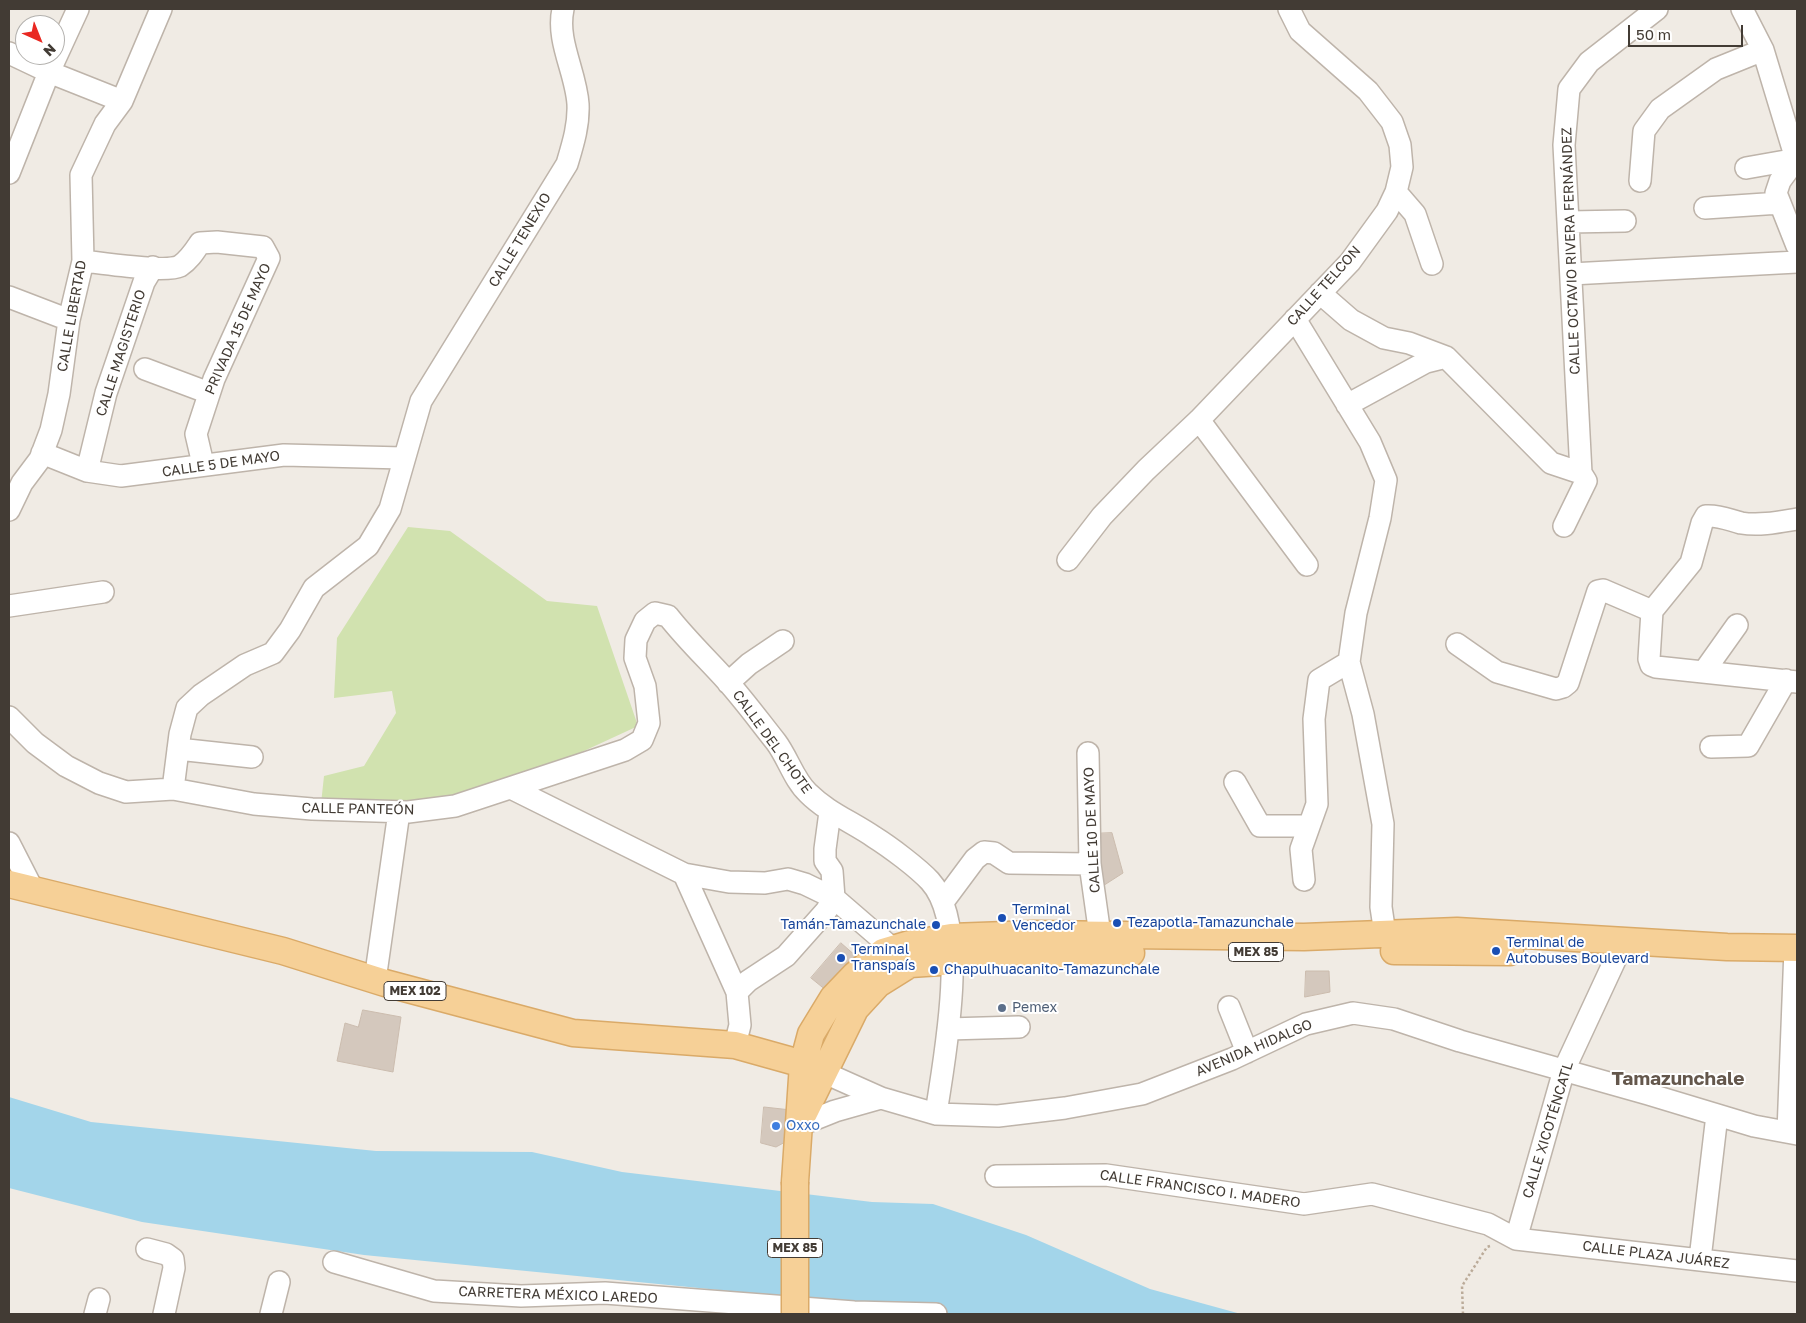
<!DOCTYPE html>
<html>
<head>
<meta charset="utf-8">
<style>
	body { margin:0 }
	#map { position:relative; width:1806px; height:1323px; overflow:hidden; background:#f0ebe4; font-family:"Golos Text",sans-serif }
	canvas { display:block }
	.frame { position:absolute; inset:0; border:10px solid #423b34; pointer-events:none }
	.north { position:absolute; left:15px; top:15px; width:50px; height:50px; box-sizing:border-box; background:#fff; border:1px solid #b3b1ae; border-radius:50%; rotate:136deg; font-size:14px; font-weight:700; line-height:20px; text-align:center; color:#423b34 }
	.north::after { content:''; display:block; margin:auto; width:18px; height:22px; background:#e92821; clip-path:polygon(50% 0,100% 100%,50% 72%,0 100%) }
	.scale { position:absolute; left:1628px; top:25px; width:115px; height:22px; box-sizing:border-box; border:2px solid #423b34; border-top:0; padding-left:6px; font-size:15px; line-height:18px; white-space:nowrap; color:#423b34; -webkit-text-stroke:4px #fff; paint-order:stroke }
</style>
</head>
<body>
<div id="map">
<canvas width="1806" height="1323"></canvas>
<div class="frame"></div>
<div class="north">N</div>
<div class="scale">50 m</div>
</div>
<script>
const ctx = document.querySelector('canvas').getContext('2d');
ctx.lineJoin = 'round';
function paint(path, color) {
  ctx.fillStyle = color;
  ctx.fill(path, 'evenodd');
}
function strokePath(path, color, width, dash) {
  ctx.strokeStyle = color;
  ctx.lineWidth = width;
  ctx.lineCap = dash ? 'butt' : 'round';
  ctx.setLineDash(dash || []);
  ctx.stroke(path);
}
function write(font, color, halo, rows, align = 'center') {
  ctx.font = font + ' "Golos Text",sans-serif';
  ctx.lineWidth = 4;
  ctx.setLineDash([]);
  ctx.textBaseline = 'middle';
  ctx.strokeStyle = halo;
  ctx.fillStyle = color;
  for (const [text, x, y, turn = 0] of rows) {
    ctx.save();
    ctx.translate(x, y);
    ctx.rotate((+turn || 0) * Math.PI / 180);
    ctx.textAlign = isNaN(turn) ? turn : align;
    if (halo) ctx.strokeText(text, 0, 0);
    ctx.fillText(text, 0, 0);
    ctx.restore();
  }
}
paint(new Path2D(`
	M408,527l42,4 97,70 50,5 41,120 -160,74 -158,13 4,-37 40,-10 32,-53 -4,-22 -58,7 3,-60z`), '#d1e2af');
paint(new Path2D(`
	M9,1097l82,25 285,29 156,1 90,20 250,30 61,2 93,31 124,54 91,25h-322l-68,-11 -487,-48 -222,-33 -133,-34z`), '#a3d5ea');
const building = new Path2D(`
	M1112,833l11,40 -28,18 -6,-57z
	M841,943l16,14 -30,34 -16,-13z
	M1306,971h23l1,21 -25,5z
	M363,1010l38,7 -8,55 -56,-11 8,-38 13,4z
	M764,1107l27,3 -4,31 -11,6 -15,-4z`);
paint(building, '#d4c8bd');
strokePath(building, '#cbbcae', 1);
const minor = new Path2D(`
	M1742,9l21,41 33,109 -16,22 -4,12 21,53
	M9,53l40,19 73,29
	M1746,168l51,-9
	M9,173l40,-101 29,-63
	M1640,181l4,-50 16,-22 56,-40 47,-19
	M1396,192l19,22 17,50
	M1705,208l75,-5
	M1568,222l57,-1
	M83,261c18,2 83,12 97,5 9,-6 14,-14 20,-23l17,-1 46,5 6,11 -55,121 -18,55 7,30
	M1571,274l226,-12
	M1320,293l31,27 33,18 25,5 37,14
	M9,297l60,23
	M1295,319l75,123 16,38 -6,38 -24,95 -7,49 14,52 20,110 -2,83 4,27
	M145,369l64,24
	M1347,405l79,-43 20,-5 105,106 30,10
	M1199,420l108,145
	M42,453l45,18 34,5 163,-21 119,3
	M87,471l19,-78 38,-111 9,-15
	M9,510l13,-27 18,-24 11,-29 8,-36 10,-74 14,-59 -2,-86 24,-51 17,-23 39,-92
	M1564,526l22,-45 -5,-8 -17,-328 5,-56 20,-27 68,-53
	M1068,560l34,-44 44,-46 53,-50 151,-158 37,-51 9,-19 6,-25 -2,-22 -8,-23 -24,-31 -68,-60 -11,-22
	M9,606l94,-14
	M1652,611l39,-48 11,-40 4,-7c14,-1 23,4 35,7 19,3 38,-1 56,-4
	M1652,611l-3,48 2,6 5,2 141,15
	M1457,644l40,28 59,17 7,-2 5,-4 30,-92 5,-1 49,21
	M1705,670l32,-45
	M728,683l21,-19 34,-23
	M9,717l26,26 31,23 33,17 27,9 47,-3 81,15 58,5 96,3 47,-6 170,-56 17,-10 7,-17 -4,-37 -10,-28 1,-18 9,-19 10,-8 13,3c18,23 39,43 58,64 18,20 34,42 50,62 12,16 18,38 32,51 19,19 44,29 66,44 16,10 44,31 56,44 41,45 14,177 6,233
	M1711,747l37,-1 38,-66
	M178,749l74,8
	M1088,753l2,111 10,71
	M1235,782l25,44h49
	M511,788l173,86 53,118 3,33 -5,20
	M173,789l7,-55 7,-26 14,-13 44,-30 28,-12 17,-23 24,-42 54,-42 22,-37 31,-108 146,-237c6,-20 12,-39 11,-60 -2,-32 -22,-63 -15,-95
	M9,843l24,47
	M684,874l45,8 36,1 23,-4 17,5 29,14 59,51
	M1304,880l-3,-31 16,-45 -3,-85 5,-39 30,-18
	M943,902l32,-43 9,-7 10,1 15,10 81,1
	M375,980l24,-168
	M737,992l11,-11 38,-25 40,-45 8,-13 -2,-27 -7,-10v-12l5,-37
	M1229,1007l18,45
	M948,1029l71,-2
	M825,1073l56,25 55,16 62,2 67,-8 77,-14 90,-35 74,-35 47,-11 41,6 66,22 188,53 106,32 43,8
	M800,1125l35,-14 46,-13
	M1788,1132l7,-183
	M996,1176l110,-1 198,29 68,-10 116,30 28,15 281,32
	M1516,1239l48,-169 52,-112 5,-18
	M147,1249l19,5 7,5 1,9 -10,46
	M1700,1259l17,-144
	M334,1262l100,29 87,5 84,-3 249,19 82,2
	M95,1314l4,-15
	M271,1314l8,-32`);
const major = new Path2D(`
	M9,884l274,67 102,32 188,50 162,12 68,19 17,7
	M1394,951l116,1
	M804,1113l51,-104 23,-25 32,-20 152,-10 69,-1
	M795,1182l8,-118 8,-30 22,-36 22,-23 28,-23 27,-8 41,-7 83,-3 270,3 153,-6 270,16 70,1`);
strokePath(minor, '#beb4aa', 24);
strokePath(major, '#daaa68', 29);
strokePath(new Path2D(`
	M1463,1314l-1,-28 25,-39 3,-1`), '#bbab99', 2.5, [2.5, 2.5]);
strokePath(minor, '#fff', 21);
strokePath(major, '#f6d097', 26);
const majorBridge = new Path2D(`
	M795,1314v-132`);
strokePath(majorBridge, '#daaa68', 29, []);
strokePath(majorBridge, '#f6d097', 26);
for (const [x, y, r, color] of [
	[1002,918,5,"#1a4fb4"],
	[1117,923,5,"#1a4fb4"],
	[936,925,5,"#1a4fb4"],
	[1496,951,5,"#1a4fb4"],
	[841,958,5,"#1a4fb4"],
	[934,970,5,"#1a4fb4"],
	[1002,1008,5,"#5c6f8a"],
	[776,1126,5,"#3f7fe0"]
]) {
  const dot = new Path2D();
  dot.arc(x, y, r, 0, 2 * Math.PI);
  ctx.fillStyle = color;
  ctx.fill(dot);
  strokePath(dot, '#fff', 2);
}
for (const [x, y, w] of [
	[1256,952,55],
	[415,991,62],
	[795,1248,55]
]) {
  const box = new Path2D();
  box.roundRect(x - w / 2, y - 9.5, w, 19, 4);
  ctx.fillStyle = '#fff';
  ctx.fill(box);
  strokePath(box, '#423b34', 1);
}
write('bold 12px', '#423b34', null, [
	["MEX 85",1256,952],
	["MEX 102",415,991],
	["MEX 85",795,1248]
]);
write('14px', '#423b34', '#fff', [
	["CALLE TENEXIO",520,240,-59],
	["CALLE OCTAVIO RIVERA FERNÁNDEZ",1571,251,-92],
	["CALLE TELCON",1324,286,-48],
	["CALLE LIBERTAD",72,316,-80],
	["PRIVADA 15 DE MAYO",238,329,-66],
	["CALLE MAGISTERIO",121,353,-72],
	["CALLE 5 DE MAYO",221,464,-8],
	["CALLE DEL CHOTE",772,742,54],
	["CALLE PANTEÓN",358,809,1],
	["CALLE 10 DE MAYO",1092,830,-93],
	["AVENIDA HIDALGO",1254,1048,-23],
	["CALLE XICOTÉNCATL",1548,1130,-73],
	["CALLE FRANCISCO I. MADERO",1200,1189,8],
	["CALLE PLAZA JUÁREZ",1656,1255,7],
	["CARRETERA MÉXICO LAREDO",558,1295,2]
]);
write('14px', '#164399', '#fff', [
	["Terminal",1012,910],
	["Vencedor",1012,926],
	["Tezapotla-Tamazunchale",1127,923],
	["Tamán-Tamazunchale",926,925,"right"],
	["Terminal de",1506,943],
	["Autobuses Boulevard",1506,959],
	["Terminal",851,950],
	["Transpaís",851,966],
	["Chapulhuacanito-Tamazunchale",944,970]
], 'left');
write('14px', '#4e5e75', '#fff', [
	["Pemex",1012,1008]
], 'left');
write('14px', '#366cbe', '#fff', [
	["Oxxo",786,1126]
], 'left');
write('bold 19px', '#64574c', '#fff', [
	["Tamazunchale",1678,1079]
]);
</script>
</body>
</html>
